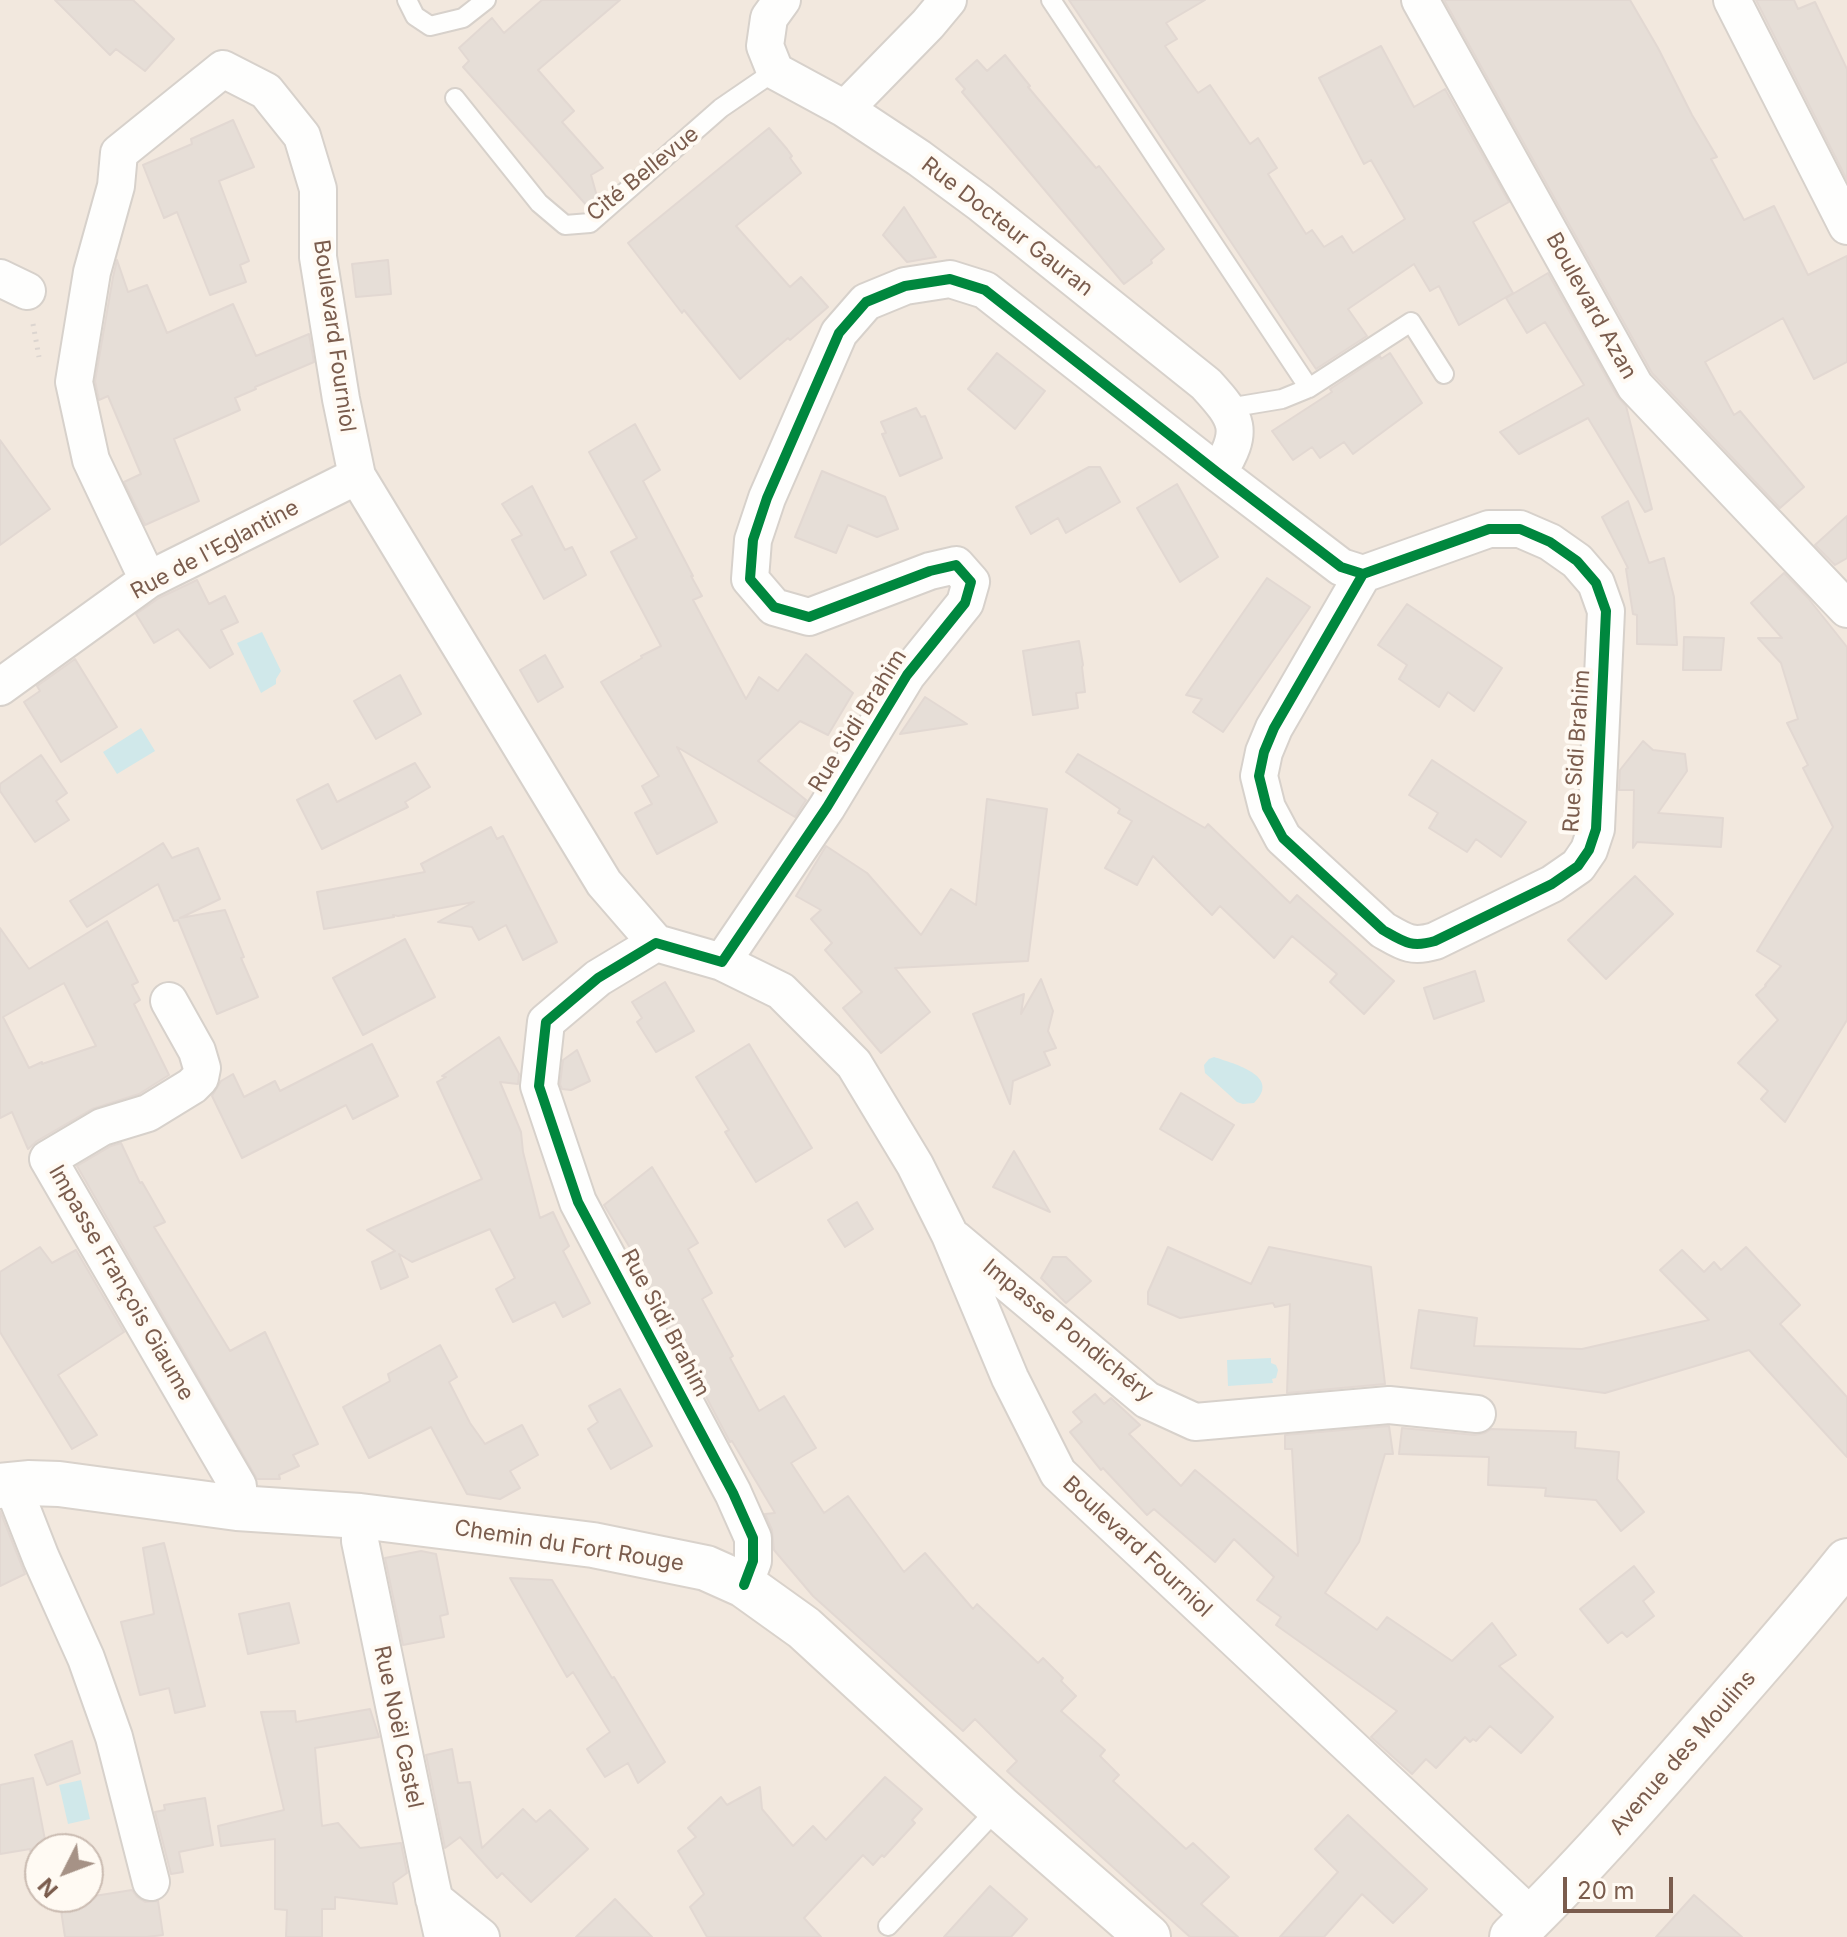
<!DOCTYPE html>
<html>
<head>
<meta charset="utf-8">
<style>
	body { margin:0 }
	#map { position:relative; width:1847px; height:1937px; overflow:hidden; background:#f9f5f0; font-family:Inter,sans-serif }
	canvas { display:block }
	.north { position:absolute; left:24px; top:1833px; width:80px; height:80px; box-sizing:border-box; background:#fffaf3; border:2px solid #cabbb1; border-radius:50%; rotate:228deg; font-size:22px; font-weight:700; line-height:32px; text-align:center; color:#7a5c4d }
	.north::after { content:''; display:block; margin:auto; width:28px; height:36px; background:#a69286; clip-path:polygon(50% 0,100% 100%,50% 72%,0 100%) }
	.scale { position:absolute; left:1563px; top:1877px; width:110px; height:36px; box-sizing:border-box; border:4px solid #7a5c4d; border-top:0; padding-left:10px; font-size:24px; line-height:28px; white-space:nowrap; color:#7a5c4d; -webkit-text-stroke:6px #fffaf3; paint-order:stroke }
</style>
</head>
<body>
<div id="map">
<canvas width="1847" height="1937"></canvas>
<div class="north">N</div>
<div class="scale">20 m</div>
</div>
<script>
const ctx = document.querySelector('canvas').getContext('2d');
ctx.lineJoin = 'round';
function paint(path, color) {
  ctx.fillStyle = color;
  ctx.fill(path, 'evenodd');
}
function strokePath(path, color, width, dash) {
  ctx.strokeStyle = color;
  ctx.lineWidth = width;
  ctx.lineCap = dash ? 'butt' : 'round';
  ctx.setLineDash(dash || []);
  ctx.stroke(path);
}
function write(font, color, halo, rows, align = 'center') {
  ctx.font = font + ' Inter,sans-serif';
  ctx.lineWidth = 8;
  ctx.setLineDash([]);
  ctx.textBaseline = 'middle';
  ctx.strokeStyle = halo;
  ctx.fillStyle = color;
  for (const [text, x, y, turn = 0] of rows) {
    ctx.save();
    ctx.translate(x, y);
    ctx.rotate((+turn || 0) * Math.PI / 180);
    ctx.textAlign = isNaN(turn) ? turn : align;
    if (halo) ctx.strokeText(text, 0, 0);
    ctx.fillText(text, 0, 0);
    ctx.restore();
  }
}
paint(new Path2D(`
	M0,0h1847v1937h-1847zM40,1849h48v48h-48z`), '#f2e8de');
paint(new Path2D(`
	M262,632l19,39 -5,8v5l-15,9 -24,-50z
	M141,728l14,23 -38,23 -14,-22z
	M1214,1057c21,7 68,19 40,46l-11,1 -6,-2 -32,-29 -1,-8 5,-6z
	M1271,1358v5l5,2 2,5 -2,8 -4,1 1,4 -45,3 -1,-26z
	M81,1780l9,39 -22,5 -9,-39z`), '#d0e8ea');
const building = new Path2D(`
	M55,0h78l41,39 -29,32 -29,-22 -6,6z
	M542,0h78l-82,70 36,41 -12,11 41,46 -12,7 7,25 -9,8 -126,-141 6,-6 -10,-13 33,-30 12,15z
	M1069,0h136l-39,23 11,16 -12,7 33,47 12,-8 40,59 8,-6 19,30 -9,6 38,60 6,-4 12,17 18,-11 11,17 52,-34 -34,-59 -7,4 -45,-86 62,-32 33,61 31,-18 64,113 -36,20 40,71 -54,32 -20,-39 -9,5 -16,-27 -66,45 19,27 -51,33z
	M1444,0h186l28,48 34,67 25,42 -6,2 33,61 30,-14 34,69 39,-19v106l-33,17 -31,-61 -78,44 29,53 6,-4 64,76 -24,21 -128,-135z
	M1756,0h38l4,9 17,-7 32,67v111z
	M1005,55l25,31 -2,1 68,81 3,-2 65,83 -13,11 1,3 -28,21 -162,-192 3,-3 -9,-10 21,-19 10,11z
	M233,120l21,47 -35,14 30,80 -9,4 6,17 -36,13 -33,-83 -13,6 -21,-53 49,-21 -1,-5z
	M769,128l18,21 5,7 -2,2 11,15 -65,53 54,61 11,-10 27,30 -38,33 -2,-2 -48,41 -56,-69 -2,3 -54,-70z
	M904,207l32,50 -29,5 -24,-27z
	M117,260l11,32 19,-7 20,48 66,-29 23,52 53,-22 5,28 -59,25 1,2 -21,9 5,12 -66,29 25,62 -54,24 -21,-43 17,-8 -33,-78 -9,4 -4,-19 18,-104z
	M388,260l3,34 -35,3 -4,-33z
	M1548,273l69,123 9,10 26,103 -7,3 -57,-94 -69,36 -19,-22 84,-47 -39,-63 -18,11 -21,-35z
	M997,353l48,38 -30,38 -47,-40z
	M1390,353l32,50 -69,51 -9,-12 -24,16 -8,-11 -19,13 -21,-29 60,-39 -2,-3 50,-33 1,3z
	M916,408l5,9 4,-1 17,42 -42,18 -18,-42 4,-1 -5,-11z
	M635,424l25,46 -17,11 50,95h-2l11,20 -9,4 53,99 13,-22 19,14 28,-37 47,39 -25,42 -28,-14 -42,40 48,39 -11,17 -118,-70 40,75 -60,32 -22,-41 17,-9 -10,-18 17,-10 -58,-94 41,-24 -1,-2 20,-10 -50,-94 26,-14 -48,-86z
	M0,440l50,69 -50,36z
	M1089,467h11l20,35 -54,31 -8,-15 -27,16 -15,-27z
	M822,471l63,26 13,32 -21,8 -29,-12 -12,28 -41,-16z
	M1177,484l41,73 -38,25 -43,-74z
	M532,486l33,64 7,-3 14,28 -42,24 -32,-59 10,-5 -20,-31z
	M1628,501l21,62 15,-5 10,39 3,48 -40,-1v-29l-4,-1 -7,-45 2,-1 -26,-51z
	M1847,516v42l-12,7 -20,-20z
	M1784,573l24,25 39,49v373l-62,102 -24,-23 7,-8 -30,-28 40,-43 -22,-25 10,-9 -1,-1 16,-19 -24,-15 76,-124 -30,-59 5,-3 -21,-42 11,-4 -17,-56 -23,-25h24l-31,-35z
	M1267,578l43,29 -87,125 -30,-20 9,-13 -16,-4z
	M197,580l12,24 16,-8 13,26 -17,8 12,24 -23,14 -32,-39 -24,14 -18,-29 23,-16z
	M1407,604l95,64 -28,43 -26,-19 -9,15 -40,-28 8,-14 -29,-20z
	M1684,637l40,1 -3,32h-38z
	M1079,641l4,24 -1,2 3,25 -9,1 2,15 -45,7 -10,-64z
	M545,655l18,32 -25,15 -18,-32z
	M75,659l42,68 -56,35 -37,-60 16,-11 -3,-5z
	M400,675l21,39 -45,25 -22,-38z
	M925,697l42,27 -67,10z
	M1643,741l10,9 32,4 2,17 -29,42 65,5 -2,29 -84,-5 -4,6 1,-58h-15l1,-20z
	M1078,754l127,74 3,-4 82,79 7,-8 97,86 -30,33 -34,-32 7,-8 -45,-38 -18,22 -54,-52 -8,9 -59,-59 -16,29 -32,-17 27,-47 -14,-8 2,-4 -54,-37z
	M41,755l26,38 -11,8 13,19 -34,22 -35,-51v-7z
	M1432,760l94,62 -25,35 -25,-18 -9,13 -38,-24 9,-15 -29,-18z
	M415,763l15,24 -25,15 3,5 -86,42 -25,-49 31,-16 9,18z
	M987,799l60,10 -19,152 -133,7 35,44 -49,41 -38,-45 19,-16 -37,-42 7,-7 -21,-24 10,-9 -25,-14 30,-50 41,27 54,62 30,-46 25,16z
	M491,827l6,12 6,-3 54,106 -34,18 -17,-35 -27,15 -7,-13 -34,-5 36,-20 -76,14 -5,-1 1,2 -70,12 -7,-37 108,-20 -4,-8z
	M163,843l9,15 26,-10 22,51 -40,19 45,-8 19,47 -3,1 17,39 -41,17 -39,-94 -4,1 -16,-37 -71,43 -17,-26z
	M1635,876l38,38 -67,65 -38,-39z
	M107,921l31,61 -6,3 8,15 -6,4 35,71 -30,19 -47,15 -55,32 -9,8 -16,-37 -12,6v-190l29,41zM64,983l32,63 -54,18v-2l-13,6 -26,-51z
	M405,939l30,58 -72,38 -30,-57z
	M1475,971l9,30 -50,18 -10,-31z
	M1041,979l12,32 -5,20 8,17 -12,4 6,13 -37,16 -3,23 -37,-90 51,-20 -3,20z
	M665,982l29,49 -38,21 -19,-30 5,-4 -10,-16z
	M499,1037l20,37 -1,10 -18,-2 21,50 2,20 17,66 13,-6 16,34 -6,5 27,52 -27,14 -8,-15 -42,20 -17,-33 19,-11 -25,-49 -78,33 -13,-8 9,23 -27,12 -9,-27 23,-11 -28,-21 115,-51 -45,-97 9,-5 -4,-1z
	M372,1044l26,52 -45,23 -7,-14 -104,53 -30,-62 9,-15 12,-7 11,23 31,-16 5,10z
	M749,1044l63,104 -56,34 -31,-50 4,-2 -33,-53z
	M577,1050l13,31 -19,9 -9,-1 -2,-5 3,-24z
	M1181,1093l53,32 -22,35 -52,-31z
	M121,1143l19,40 2,-1 23,40 -11,5 76,124 35,-19 53,112 -25,11 6,11 -20,9 1,4h-23l-180,-313 34,-20z
	M1014,1151l36,61 -57,-25z
	M652,1167l46,76 -10,6 24,44 -10,6 31,57 -3,2 29,53 25,-15 32,52 -25,15 33,50 24,-17 56,76 21,-19 48,56 4,-5 61,59 5,-5 20,20 -2,3 15,15 -15,15 44,39 -5,6 19,19 -6,6 73,68 7,-6 36,34 -28,27 37,33h-48l-183,-166 10,-10 -42,-42 -12,12 -150,-135 -39,-46 -2,-20 -7,-16 10,-1 -43,-72 -2,1 -85,-161 4,-2 -45,-74z
	M857,1202l16,27 -28,18 -17,-27z
	M40,1247l12,16 24,-13 48,82 -66,43 39,60 -25,14 -72,-117v-60z
	M1168,1247l83,37 18,-37 102,20 14,117 -98,9 3,-89 -15,3 -2,-4 -93,15 -32,-14v-12z
	M1746,1247l54,58 -20,19 67,73v60l-98,-107 -144,43 -194,-25 8,-58 58,8 -3,28 108,3 127,-29 -49,-50 22,-20 22,22 10,-10 7,8z
	M1053,1257h13l25,24 -25,22 -25,-25z
	M440,1345l17,32 -8,5 21,41 15,21 37,-19 16,30 -28,16 10,17 -20,11 -33,-5 -36,-67 -62,31 -26,-51 47,-26 -2,-7z
	M620,1389l32,57 -41,23 -23,-40 10,-7 -9,-16z
	M1095,1394l9,10 7,-6 29,27 -11,9 52,52 14,-16 103,86 -6,-107h-7v-14l104,-9 4,28h-8l-26,88 -34,51 52,37 10,-13 65,44 40,-38 24,32 -17,11 54,51 -32,36 -31,-27 -14,15 -3,-2 -3,3 -5,-5 -29,31 -10,-9 -14,15 -41,-37 26,-26 -121,-86 5,-8 -24,-17 17,-23 -40,-38 -19,23 -61,-53 -7,6 -44,-47 -2,2 -31,-38 12,-10 -9,-10z
	M1402,1428l73,7 10,-2 6,-4 85,3 -1,16 44,4 -2,27 27,33 -23,19 -25,-31 -51,-4 1,-8 -58,-3 1,-28 -90,-3z
	M0,1511l25,63 -25,12z
	M164,1543l41,163 -30,7 -6,-25 -29,7 -19,-73 33,-8 -11,-66z
	M421,1551l15,3 12,60 -8,2 4,21 -41,8 -18,-87z
	M1634,1566l20,26 -11,9 11,15 -27,21 -5,-5 -14,11 -28,-34z
	M510,1578l42,2 60,98 2,-1 51,85 -27,21 -10,-20 -23,14 -18,-28 23,-17 -37,-60 -6,5z
	M289,1603l10,40 -51,11 -9,-40z
	M370,1709l9,28 -64,11 7,78 16,-3 22,25 41,-5 6,30 -14,10 4,21 -62,-7v12h-13v28h-36l1,-27 -12,-1v-70l-54,7 -3,-20 66,-16 -23,-98 34,-1 1,11z
	M72,1741l8,32 -33,12 -12,-30z
	M452,1749l6,34 12,-1 12,66 41,-39 13,13 14,-12 38,39 -57,53 -29,-29 -5,5 -37,-41 -15,11 -19,-93z
	M885,1777l37,32 -10,11 3,3 -31,34 -2,-2 -9,10 -10,-10 -59,63 17,19h-114l-17,-30 14,-13 -26,-43 18,-14 -8,-9 33,-31 6,8 33,-18 2,22 31,37 20,-20 13,14z
	M33,1778l13,67 31,-5 2,9h-39v48h48v-2v2l44,-7 5,7 8,5 13,-1 5,34 -16,2h-82l-6,-40 -18,3 -11,-51 -30,5v-69z
	M205,1798l8,47 -34,7 4,20 -12,2 -16,-62 10,-2 -1,-5z
	M1348,1815l79,74 -34,34 -31,-29 -38,43h-44l58,-65 -23,-23z
	M990,1886l37,33 -16,18h-67z
	M1694,1895l48,42h-86z
	M615,1899l37,38h-76z`);
paint(building, '#e6ded7');
strokePath(building, '#e2d8d2', 2);
const service = new Path2D(`
	M407,0l8,16 15,10 33,-8 23,-18
	M1051,0l258,388
	M455,98l84,105 26,22 25,-2 131,-115 54,-37
	M1228,408l54,-9 27,-11 102,-66 33,52
	M888,1926l111,-119`);
const minor = new Path2D(`
	M782,0l-13,18 -4,28 10,25 70,38 74,49 61,45 226,181c32,35 39,46 12,89
	M1420,0l215,386 212,223
	M1732,0l115,226
	M845,109l83,-85 20,-24
	M0,278l27,13
	M148,580l-57,-120 -17,-78 18,-110 24,-86 3,-33 104,-84 43,22 36,45 16,53v68l23,142 16,77 247,407 52,60
	M0,687l148,-107 209,-104
	M722,962l59,29 73,73 61,101 35,70 60,143 48,95 474,444
	M169,1001l28,50 5,17 -2,10 -8,8 -44,27 -46,14 -54,32 190,327 -1,22
	M955,1239l192,161 48,22 194,-17 88,9
	M12,1484l29,74 45,100 28,79 37,145
	M360,1516v25l71,343 12,53
	M744,1585l9,-24v-23l-20,-45 -155,-291 -39,-116 7,-64 52,-44 58,-35 66,19 105,-155 80,-132 58,-72 6,-21 -15,-17 -26,6 -121,46 -35,-10 -24,-28 3,-39 14,-42 72,-165 27,-31 39,-16 45,-7 35,11 233,183 123,94 22,7 126,-45h31l30,13 27,19 19,22 10,28 -10,218 -7,21 -11,16 -26,18 -117,57c-24,7 -31,1 -52,-11l-100,-92 -16,-30 -8,-32 5,-24 10,-24 89,-154
	M434,1899l47,38`);
const secondary = new Path2D(`
	M0,1486l28,-3 31,1 178,24 123,8 233,29 113,23 38,17 60,43 195,179 149,130
	M1512,1937c67,-65 128,-135 189,-205 50,-57 99,-112 146,-171`);
strokePath(service, '#d7d1cb', 22);
strokePath(minor, '#d7d1cb', 40);
strokePath(secondary, '#d9d2cb', 48);
strokePath(new Path2D(`
	M33,324l6,33`), '#dcd5d0', 5, [2, 6]);
strokePath(service, '#fefefd', 18);
strokePath(minor, '#fefefd', 36);
strokePath(secondary, '#fefefd', 44);
strokePath(new Path2D(`
	M744,1585l9,-24v-23l-20,-45 -155,-291 -39,-116 7,-64 52,-44 58,-35 66,19 105,-155 80,-132 58,-72 6,-21 -15,-17 -26,6 -121,46 -35,-10 -24,-28 3,-39 14,-42 72,-165 27,-31 39,-16 45,-7 35,11 233,183 123,94 22,7 126,-45h31l30,13 27,19 19,22 10,28 -10,218 -7,21 -11,16 -26,18 -117,57c-24,7 -31,1 -52,-11l-100,-92 -16,-30 -8,-32 5,-24 10,-24 89,-154`), '#00873e', 10);
write('22px', '#7a5c4d', '#fffaf3', [
	["Cité Bellevue",643,174,-39],
	["Rue Docteur Gauran",1007,227,38],
	["Boulevard Azan",1591,306,61],
	["Boulevard Fourniol",334,336,82],
	["Rue de l'Eglantine",215,550,-28],
	["Rue Sidi Brahim",858,721,-58],
	["Rue Sidi Brahim",1577,751,-86],
	["Impasse François Giaume",121,1283,60],
	["Rue Sidi Brahim",665,1323,62],
	["Impasse Pondichéry",1068,1331,39],
	["Chemin du Fort Rouge",569,1546,9],
	["Boulevard Fourniol",1137,1547,43],
	["Rue Noël Castel",398,1727,78],
	["Avenue des Moulins",1683,1753,-49]
]);
</script>
</body>
</html>
